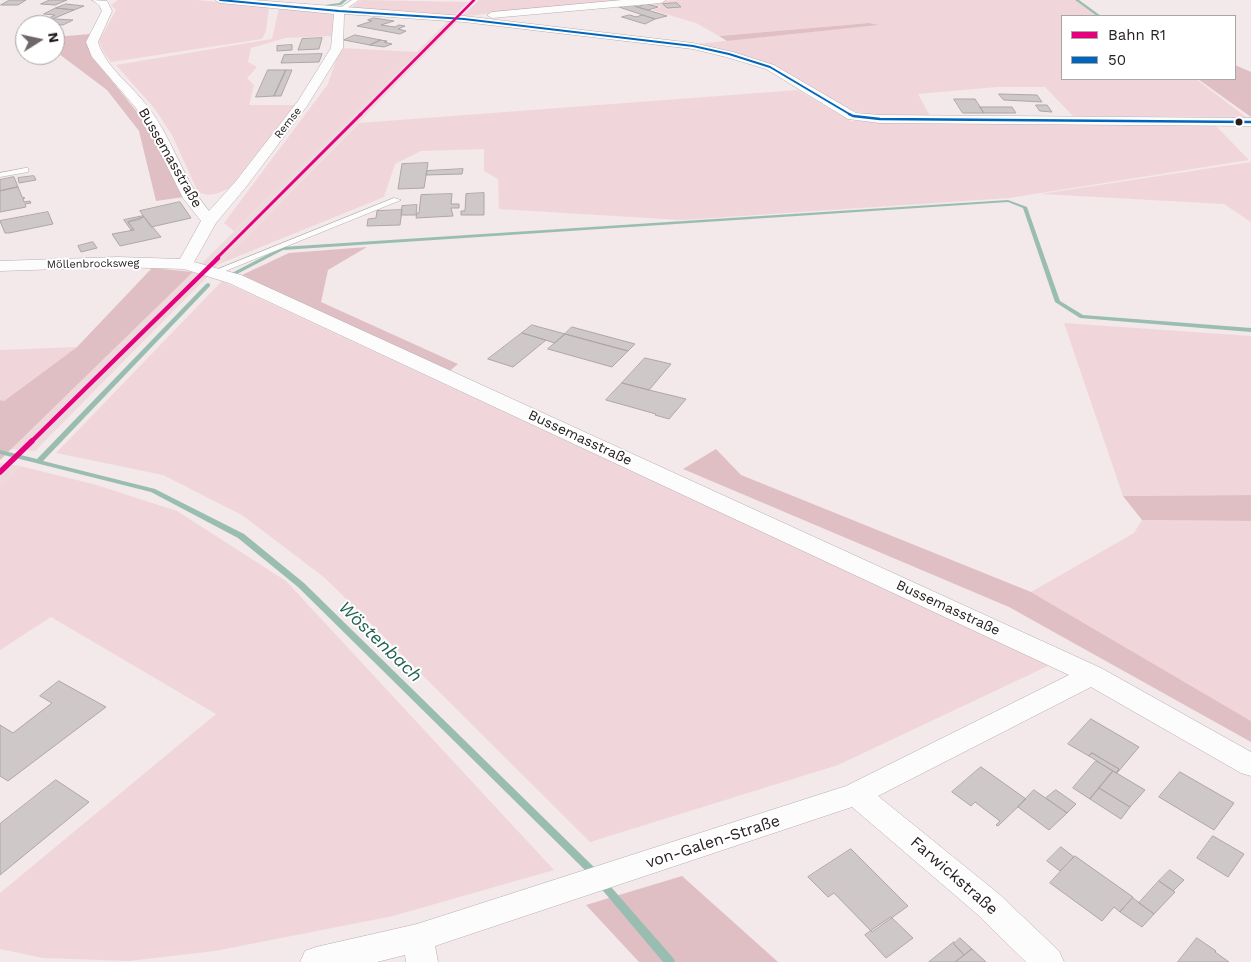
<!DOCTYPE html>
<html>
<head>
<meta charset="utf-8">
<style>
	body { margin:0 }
	#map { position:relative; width:1251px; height:962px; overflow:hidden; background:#f3e8ea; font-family:"Work Sans",sans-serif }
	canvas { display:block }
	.legend { position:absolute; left:1061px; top:15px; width:175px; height:65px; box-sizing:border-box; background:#fff; border:1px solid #a9a6a6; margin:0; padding:6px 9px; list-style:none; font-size:15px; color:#272021 }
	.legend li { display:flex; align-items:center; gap:10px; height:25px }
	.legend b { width:25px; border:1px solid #a9a6a6 }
	.north { position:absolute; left:15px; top:15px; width:50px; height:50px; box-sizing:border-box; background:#fff; border:1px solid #a9a6a6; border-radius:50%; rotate:80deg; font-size:14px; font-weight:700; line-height:20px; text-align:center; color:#272021 }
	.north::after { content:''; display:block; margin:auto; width:18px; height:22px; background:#6e6667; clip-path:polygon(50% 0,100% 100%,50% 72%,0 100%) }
</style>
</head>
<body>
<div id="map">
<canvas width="1251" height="962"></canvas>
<ul class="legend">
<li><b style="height:6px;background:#e5007d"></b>Bahn R1</li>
<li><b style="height:6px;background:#0065bd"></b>50</li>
</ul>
<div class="north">N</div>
</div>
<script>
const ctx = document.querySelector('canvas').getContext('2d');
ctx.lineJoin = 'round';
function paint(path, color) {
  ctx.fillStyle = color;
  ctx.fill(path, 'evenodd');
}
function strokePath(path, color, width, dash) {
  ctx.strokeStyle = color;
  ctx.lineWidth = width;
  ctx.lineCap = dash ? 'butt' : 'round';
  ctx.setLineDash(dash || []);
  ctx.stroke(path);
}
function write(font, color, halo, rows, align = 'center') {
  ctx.font = font + ' "Work Sans",sans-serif';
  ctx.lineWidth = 4;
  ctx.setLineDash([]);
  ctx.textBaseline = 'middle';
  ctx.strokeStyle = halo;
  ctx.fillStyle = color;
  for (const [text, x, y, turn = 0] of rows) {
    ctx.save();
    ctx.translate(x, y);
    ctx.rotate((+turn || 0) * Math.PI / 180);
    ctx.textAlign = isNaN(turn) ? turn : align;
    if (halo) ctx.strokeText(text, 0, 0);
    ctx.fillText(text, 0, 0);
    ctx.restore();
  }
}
paint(new Path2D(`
	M450,19l9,1 -240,244 -4,4 -14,-4z
	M193,272l15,4 -173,175 -24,-2z
	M0,463l20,3 -20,21z`), '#eedadd');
paint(new Path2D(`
	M118,0h79l72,7 -3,24 -4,8 -151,23 -7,-9 -5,-12 17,-31 -5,-5z
	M361,0l107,2 -15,15 -103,-9z
	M479,0h161l-124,10 -55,7z
	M678,0h397l22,16h-35v63h134l50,38 -173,-1 -28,-29h-48l-79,7 12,22 -59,-1 -21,-5 -76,-44 -42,-14 -35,-8 180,-19 -8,-2 -150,13 -23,-13 -44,-13 9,-3 -17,-5z
	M279,8l53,5 1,5 -1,18 -47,2 -34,10 -3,14 9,5 -10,11 7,7 -5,20h47l-66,83c-12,5 -20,10 -32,4l-26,-57 -17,-26 -39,-44 156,-26z
	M340,48l78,4 -184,179 -10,-8 104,-139z
	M798,90l53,31 363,3 35,36 -240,38 -328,22 -182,-11 -1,-30 -14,-8v-22l-63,2 -26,13 -11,33 -165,67 140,-141z
	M1251,162v60l-27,-18 -183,-10z
	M222,281l828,384 -212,100 -248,77 -265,-264 -83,-63 -79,-40 -107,-22z
	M1064,323l187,13v159l-128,1z
	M77,347l-73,54 -4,-1v-50z
	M20,466l73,18 84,27 109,70 268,289 -161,46 -178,35 -86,10 -86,-3 -43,-9v-56l216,-179 -165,-97 -51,33v-163z
	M1142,520l109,1v200l-220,-129 103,-59z`), '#f0d6da');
paint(new Path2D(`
	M869,23l10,2 -152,16 -8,-5z
	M90,34l2,22 49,61 19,29 24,51 -28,4 -17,-70 -32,-41 -52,-39v-14z
	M1235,65l16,7v45l-53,-38h37z
	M367,247l-39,23 -7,32 137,62 -12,10 -204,-99 47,-22z
	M152,268l41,4 -193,188v-60l4,1 73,-54z
	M716,449l25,26 290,117 220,129v21l-242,-135 -326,-138z
	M1251,495v26l-109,-1 -19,-24z
	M682,876l96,86h-139l-53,-57z`), '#e0bfc4');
paint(new Path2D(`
	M343,0h4l-6,5 -22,2 -2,-1 22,-3z
	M1075,0h4l22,16h-4z
	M1008,200l19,7 33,94 23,14 168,13v4l-171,-14 -25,-16 -32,-94 -15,-6 -725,48 -46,24h-4l-1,-1 50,-26z
	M208,283l2,1v2l-167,175 112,28 89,45 60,49 294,288 2,3 -2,3 -3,1 -3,-1 -294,-290 -60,-49 -87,-46 -151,-38v-4l37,9 169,-175z
	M602,879l3,1 69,79 1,3h-12l-64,-76 -2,-3 2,-3z`), '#9abdb2');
const building = new Path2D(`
	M10,0h16l-8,5h-17z
	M50,0h17l-12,5 -14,-1z
	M677,3l4,4 -14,1 -4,-4z
	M66,4l18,2 -10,4 -18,-2z
	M647,4l11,3 -10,3 -11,-3z
	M631,5l36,11 -12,3 -39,-13z
	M56,8l18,2 -24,10h-5l10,-5 -11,-1z
	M630,15l6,2 6,-2 13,4 -10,5 -23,-7z
	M374,18l20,3 -13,4 14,2 4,-2 6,1 -7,3 8,2 -6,3 -43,-8 15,-5 -4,-1z
	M55,19l18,1 -10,5 -19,-2z
	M355,35l26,5 -11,5 -26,-5z
	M322,38l-3,11 -21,1 4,-11z
	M380,40l7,1 -3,1 8,2 -8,3 -14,-2z
	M292,45v5l-15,1v-5z
	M322,54l-3,8 -38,1 3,-8z
	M268,70h18l-12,26 -18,1z
	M286,70h6l-11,26h-7z
	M999,94l38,1 5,7 -38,-2z
	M954,99h21l9,14h-21z
	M1036,105h11l5,7 -12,-1z
	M980,107h32l4,6h-32z
	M428,163l-4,25 -26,1 4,-25z
	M463,169l-1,5 -36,1 1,-4z
	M34,176l2,4 -17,3 -1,-5z
	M14,177l4,10 -18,4v-11z
	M18,187l4,10 3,1h-2l1,4 6,-1 1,2 -6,1 1,3 -26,5v-21z
	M484,193v22h-23v-4h4l1,-17z
	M452,194l-1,10h8v4h-8l2,8 -37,2 1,-5h2l2,-18z
	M180,202l11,16 -40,9 -11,-16z
	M417,205l-1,10h-15l1,-9z
	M402,210l-2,15 -33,1 1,-7 8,-1 1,-7z
	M48,212l5,12 -44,9h-4l-5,-12z
	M143,216l1,1 -4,1 1,1 -13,3 6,8h-3l-7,-10z
	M144,217l17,20 -41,9 -8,-12 22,-4 -6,-8z
	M93,242l4,6 -16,4 -3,-6z
	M532,325l33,9 -10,9 -33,-10z
	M572,327l63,17 -7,7 -63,-17z
	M522,333l24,7 -33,27 -25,-8z
	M565,334l63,17 -16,16 -64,-18z
	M645,358l26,6 -22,26 -27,-7z
	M622,383l27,7 37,9 -17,20 -14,-4 1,-1 -50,-14z
	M59,681l47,26 -98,74 -8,-5v-51l13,8 39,-30 -12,-7z
	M1091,719l48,28 -22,26 2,-4 -27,-16 -3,3 -21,-12z
	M1092,753l27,16 -3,4 -27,-17z
	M1096,761l17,10 -23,28 -17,-11z
	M981,767l45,32 -28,27 -2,-1 4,-4 -25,-19 -4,4 -19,-14z
	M1113,771l32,19 -15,17 -31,-19z
	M1180,772l54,31 -20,27 -55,-33z
	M56,780l33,22 -89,73v-51z
	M1099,788l31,19 -9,12 -31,-20z
	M1034,790l33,23 -18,17 -31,-23z
	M1056,790l20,14 -9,9 -21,-15z
	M1213,836l31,18 -16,23 -31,-19z
	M1061,847l13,10 -14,14 -13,-10z
	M851,849l57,57 -36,26 -38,-39 -6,4 -20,-20z
	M1075,856l58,41 -13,15 -6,-5 -12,14 -52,-38z
	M1170,870l14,10 -11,11 -14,-10z
	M1159,881l16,11 -21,22 -15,-11z
	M1133,898l21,16 -12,13 -22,-15z
	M891,917l22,21 -27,20 -21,-23z
	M960,938l12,11 -8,6 -10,-11z
	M1197,938l19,13 -1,1 14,10h-51z
	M954,942v2l10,11 -9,7h-26z
	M972,949l14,13h-31l9,-7z`);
paint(building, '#cfc8c8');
strokePath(building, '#aea6a7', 1);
const service = new Path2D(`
	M352,0h7l-18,12h-4v-2z
	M25,168h3v4l-28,5v-4z
	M394,198l7,2 -183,74h-6l-1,-2z`);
const minor = new Path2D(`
	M92,0l15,1 5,10 -14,31c7,24 31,41 46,60 28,33 38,77 65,109l27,-30 62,-80 33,-53 3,-34 -114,-11 -5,-3h38l211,16 229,27 40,9 41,13 82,48 24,2 371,3v8l-371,-3 -32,-4 -82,-50 -40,-12 -33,-8 -229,-27 -120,-8 -1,34 -36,58 -61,81 -30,36 -22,39 47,13 860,393 150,84v24l-10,-3 -150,-86 -213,109 121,98 60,57 5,11h-38l-49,-48 -125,-107 -417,139 3,16h-32l-1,-7 -28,7h-77l5,-11 11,-4 101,-23 429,-138 223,-111 -840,-392 -45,-14 -66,-2 -118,4v-10l118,-4 62,2 21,-38 -18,-23 -31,-62 -16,-28 -44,-51 -6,-15 16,-31 -3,-6z
	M622,0h44l-5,3 -169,15 -5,-3 5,-3z`);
strokePath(service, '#b6aeb0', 1);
strokePath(minor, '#b6aeb0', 1);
paint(service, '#fdfcfc');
paint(minor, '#fdfcfc');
strokePath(new Path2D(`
	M220,0l119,11 125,8 229,27 36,8 41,13 81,48`), '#0065bd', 2);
strokePath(new Path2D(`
	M849,114l4,2 27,3 371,3`), '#0065bd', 2.5);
strokePath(new Path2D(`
	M360,115l114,-115`), '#e5007d', 2.5);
strokePath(new Path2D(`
	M216,259l145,-145`), '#e5007d', 3);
strokePath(new Path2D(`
	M31,442l187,-184`), '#e5007d', 4.5);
strokePath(new Path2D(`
	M0,472l32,-31`), '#e5007d', 5.5);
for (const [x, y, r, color] of [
	[1239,122,4.5,"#272021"]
]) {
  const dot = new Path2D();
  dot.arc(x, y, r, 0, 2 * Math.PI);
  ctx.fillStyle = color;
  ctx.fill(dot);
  strokePath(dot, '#fff', 2);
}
write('11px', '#272021', '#fff', [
	["Remse",288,123,-52],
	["Möllenbrocksweg",93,264,-1]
]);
write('14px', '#272021', '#fff', [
	["Bussemasstraße",170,158,60],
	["Bussemasstraße",580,438,25],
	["Bussemasstraße",948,608,25]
]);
write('16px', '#272021', '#fff', [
	["von-Galen-Straße",713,842,-18],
	["Farwickstraße",954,876,41]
]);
write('italic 18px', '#1e6353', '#fff', [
	["Wöstenbach",380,642,44]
]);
</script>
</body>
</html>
